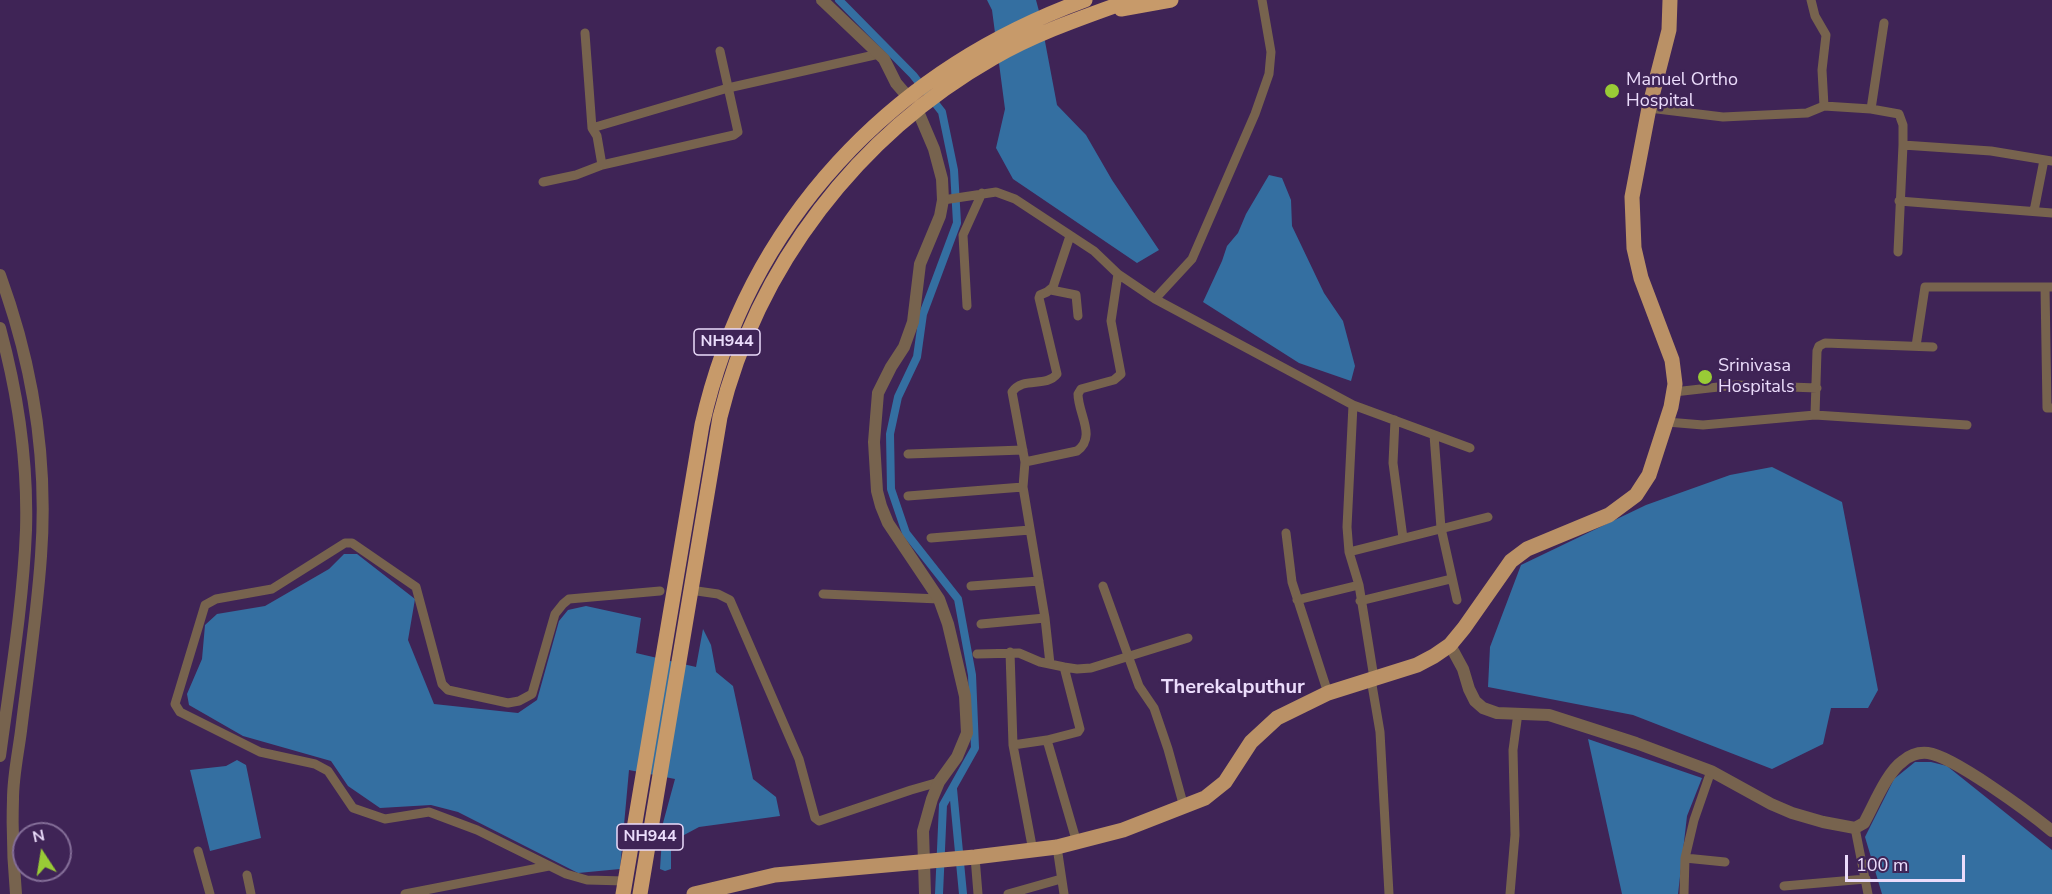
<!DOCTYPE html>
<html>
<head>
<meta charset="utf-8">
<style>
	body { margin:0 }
	#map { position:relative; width:2052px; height:894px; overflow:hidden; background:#3f2456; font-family:"Nunito Sans",sans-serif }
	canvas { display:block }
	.north { position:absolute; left:12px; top:822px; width:60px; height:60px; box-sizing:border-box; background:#3f2456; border:2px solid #846e98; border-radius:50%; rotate:348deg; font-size:16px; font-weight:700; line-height:24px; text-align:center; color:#ebdcfb }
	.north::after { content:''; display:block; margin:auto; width:21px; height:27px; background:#99cb36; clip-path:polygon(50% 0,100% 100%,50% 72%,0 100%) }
	.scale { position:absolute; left:1845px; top:855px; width:120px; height:27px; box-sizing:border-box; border:3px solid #ebdcfb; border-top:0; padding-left:8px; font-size:18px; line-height:21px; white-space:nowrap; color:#ebdcfb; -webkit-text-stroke:4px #3f2456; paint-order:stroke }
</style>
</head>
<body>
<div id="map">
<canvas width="2052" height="894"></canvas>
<div class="north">N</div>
<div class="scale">100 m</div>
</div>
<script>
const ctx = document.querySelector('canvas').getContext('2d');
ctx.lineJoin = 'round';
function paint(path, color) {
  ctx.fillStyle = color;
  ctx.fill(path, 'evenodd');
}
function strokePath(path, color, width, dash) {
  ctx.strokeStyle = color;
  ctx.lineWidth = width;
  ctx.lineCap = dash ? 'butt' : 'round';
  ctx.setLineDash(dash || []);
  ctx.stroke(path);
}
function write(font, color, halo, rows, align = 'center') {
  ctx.font = font + ' "Nunito Sans",sans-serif';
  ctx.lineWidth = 5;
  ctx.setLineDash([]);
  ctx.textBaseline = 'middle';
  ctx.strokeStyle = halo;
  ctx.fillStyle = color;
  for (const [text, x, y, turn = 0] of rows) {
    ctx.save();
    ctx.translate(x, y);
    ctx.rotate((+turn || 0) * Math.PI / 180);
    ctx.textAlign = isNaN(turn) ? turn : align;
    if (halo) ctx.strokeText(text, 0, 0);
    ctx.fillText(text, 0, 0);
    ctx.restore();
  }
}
paint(new Path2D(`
	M987,0h49l4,15 17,90 29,30 26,45 47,70 -22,13 -124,-84 -17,-31 9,-39 -13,-99z
	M1269,175l13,3 9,22 1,26 32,67 19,28 12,45 -4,15 -52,-18 -96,-61 19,-41 5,-15 11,-13 8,-19z
	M1772,467l70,35 36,188 -10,18h-37l-8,36 -51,25 -139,-54 -145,-28 2,-40 31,-82 125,-60 84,-30z
	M344,554h13l58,45 -7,41 26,64 84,9 19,-13 22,-79 9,-11 18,-4 55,12 -5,35 60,14 7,-38 8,16 5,27 17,14 20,93 23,18 4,19 -81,11 -28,15v27l-6,2 -5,-2 3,-46 12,-44 -46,-9 -9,99 -42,4 -120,-61 -27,-7 -51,3 -32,-22 -17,-25 -88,-25 -54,-31 -2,-11 15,-35 3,-34 12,-11 48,-8 64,-37z
	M1588,739l114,39 -15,38 -9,78h-56z
	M237,760l9,5 15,73 -51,13 -20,-81 36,-4z
	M1915,762h16l16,4 105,84v44h-170l-17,-57 29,-58z`), '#346fa1');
strokePath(new Path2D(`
	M839,0l74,75 29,37 12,58 3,53 -34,91 -6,43 -19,40 -8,37 1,55 15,44 52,66 14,76 3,73 -32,57 -4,89
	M953,789l10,105`), '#346fa1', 8);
strokePath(new Path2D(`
	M1811,0l4,16 11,19 -4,35 2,36
	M585,33l7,95 5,8 5,29
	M1649,108l74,9 84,-4 17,-7 47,3 28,5 4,11v20l88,6 61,10
	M1871,109l13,-86
	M592,128l136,-40 151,-34
	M543,182l33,-7 26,-10 132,-30 4,-3 -18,-81
	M943,200l53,-8 19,7 79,52 24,23 37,25 198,106 117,43
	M1899,201l153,12
	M2034,211l10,-51
	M1898,252l5,-107
	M2045,287l2,121h5
	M1051,290l25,5 2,21
	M1155,299l37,-40 63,-145 14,-40 2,-22 -9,-52
	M967,306l-4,-71 19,-42
	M1916,346l9,-59h127
	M1674,392l62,-7 81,3
	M1353,405l-6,122 2,25 10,33 15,93
	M1815,415l2,-64 2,-5 6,-3 108,4
	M1395,420l-2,43 10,75
	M1667,422l36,3 112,-10 152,10
	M1434,435l7,93 16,72
	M908,454l115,-4
	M1025,462l52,-11c20,-14 1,-37 1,-57l3,-5 33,-9 7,-6 -10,-53 7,-47
	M908,496l115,-9
	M1286,533l6,49 36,111
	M931,538l99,-8
	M1349,552l139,-35
	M971,586l68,-5
	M1103,586l36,100 15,22 14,41 16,58
	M690,590l28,4 12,6 69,159 16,59 4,3 92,-31 28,-8
	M823,594l116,5
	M1297,600l62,-15
	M1360,601l91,-22
	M981,624l64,-6
	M1010,652l3,93 20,106
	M977,654l42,-1 21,9 24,5 16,62 -2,3 -31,8
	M1050,664l-5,-46 -22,-131 2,-25 -13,-70c11,-16 34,-4 45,-18l-18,-76 1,-3 7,-3 6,-5 17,-51
	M1064,667l13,2 14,-1 97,-30
	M1371,679l9,53 9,162
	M1013,745l34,-5 30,103
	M1855,828l13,66
	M1057,847l7,47
	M198,851l12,43
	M975,857l3,37
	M1685,858l40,4
	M247,875l4,19
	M625,881l-38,-1 -21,-6 -89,-44 -48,-18 -44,7 -32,-11 -25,-37 -13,-7 -55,-12 -80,-40 -5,-8 30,-99 11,-6 56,-10 73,-46h7l64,44 26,97 6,6 60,13 11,-2 13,-7 23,-80 8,-10 6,-5 91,-8
	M1784,886l82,-7
	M405,894l144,-28
	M1008,894l53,-15
	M1510,894l5,-59 -2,-85 5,-37
	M1684,894l1,-36 9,-38 17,-49`), '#77634e', 9);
strokePath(new Path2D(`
	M822,0l62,59 12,24 12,14
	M917,109l17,40 8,30 1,21 -3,16 -20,48 -7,58 -9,25 -13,20 -13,26 -4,49 3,49 4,15 7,17 51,76 9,25 17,72 2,37 -10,24 -18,25 -7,17 -9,32 2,63
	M0,275c33,90 48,185 41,281 -4,58 -13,117 -20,175 -3,23 -8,46 -8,68 -1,32 0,63 3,95
	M0,328c18,66 28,133 26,202 -3,75 -16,151 -26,226
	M1450,645l13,24 6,20 6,12 8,7 14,5 52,2 87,28 75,28 60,33 21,9 31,9 32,6 9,-5c10,-18 23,-51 39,-62 7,-6 16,-9 25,-8 25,3 102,60 124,78`), '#77634e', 12);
strokePath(new Path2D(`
	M694,894l81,-19 200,-18 82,-10 66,-17 82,-32 20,-16 26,-40 26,-24 51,-25 89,-28 17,-9 16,-11 14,-17 47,-67 16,-12 82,-34 27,-20 13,-20 22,-68 4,-23 -3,-24 -31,-82 -7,-30 -2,-51 17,-89 20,-78 1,-30`), '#ba9166', 15);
strokePath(new Path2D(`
	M1121,9l50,-9
	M623,894l79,-469c46,-204 189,-354 383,-425
	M640,894l80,-477c37,-151 138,-282 273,-359 43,-25 91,-41 138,-58`), '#c79a6a', 15);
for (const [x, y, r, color] of [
	[1612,91,8,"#99cb36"],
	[1705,377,8,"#99cb36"]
]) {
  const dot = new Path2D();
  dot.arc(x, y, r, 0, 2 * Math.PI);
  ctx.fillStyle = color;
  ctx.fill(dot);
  strokePath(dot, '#3f2456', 2);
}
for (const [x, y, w] of [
	[727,342,66],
	[650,837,66]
]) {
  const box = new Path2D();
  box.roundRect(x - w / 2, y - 13, w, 26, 4.5);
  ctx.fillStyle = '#3f2456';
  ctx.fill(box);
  strokePath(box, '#ebdcfb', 1.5);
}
write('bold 16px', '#ebdcfb', null, [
	["NH944",727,342],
	["NH944",650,837]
]);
write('18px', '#ebdcfb', '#3f2456', [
	["Manuel Ortho",1626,81],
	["Hospital",1626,102],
	["Srinivasa",1718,367],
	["Hospitals",1718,388]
], 'left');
write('bold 20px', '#ebdcfb', '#3f2456', [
	["Therekalputhur",1233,688]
]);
</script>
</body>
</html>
